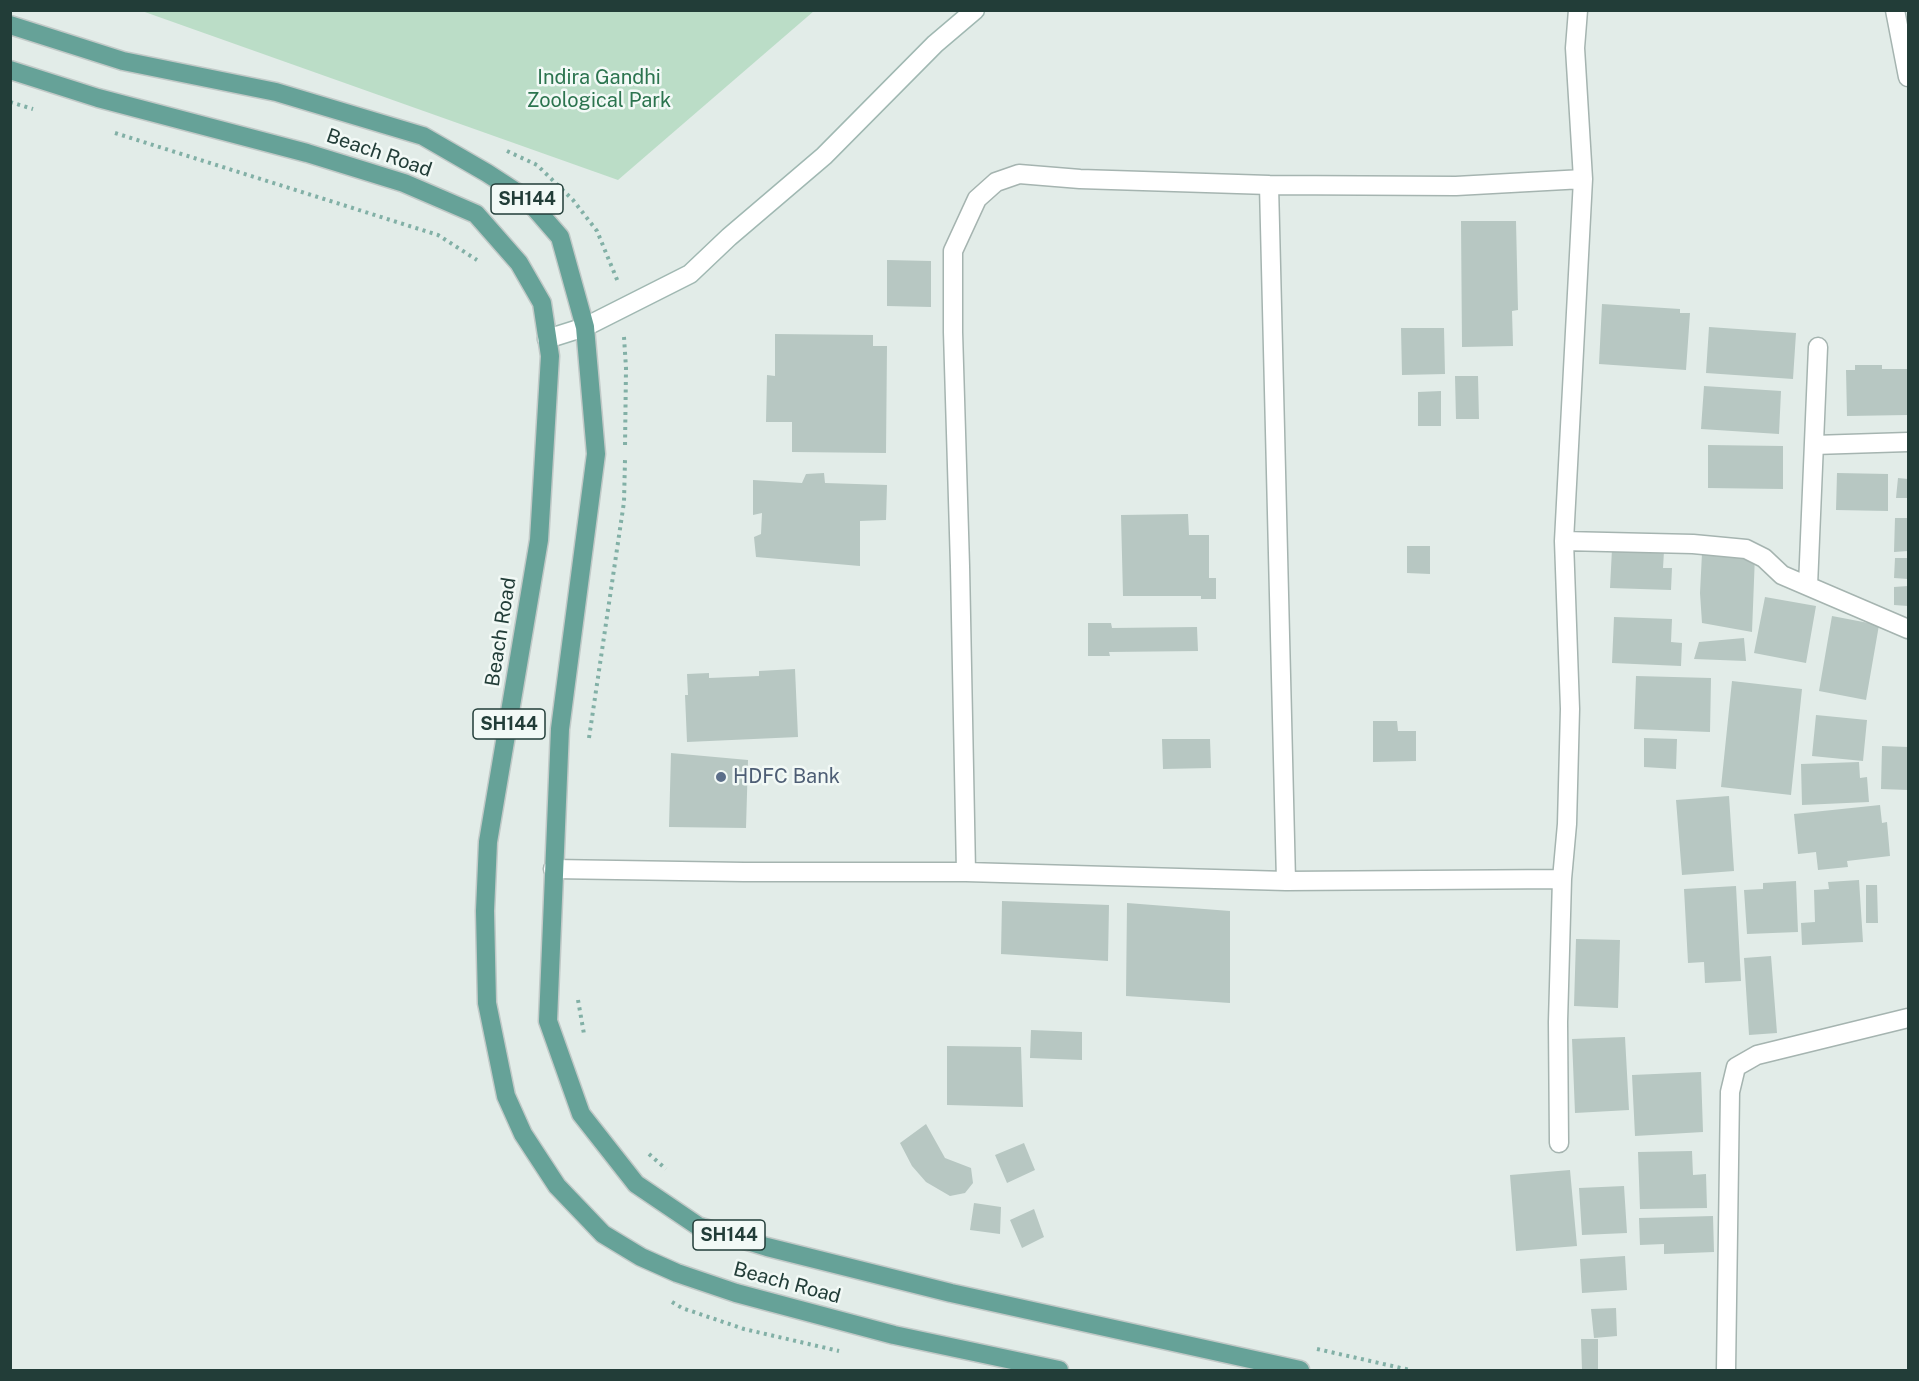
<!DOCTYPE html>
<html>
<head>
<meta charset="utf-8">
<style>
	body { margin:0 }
	#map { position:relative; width:1919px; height:1381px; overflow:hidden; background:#e2ece8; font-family:"Public Sans",sans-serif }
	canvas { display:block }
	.frame { position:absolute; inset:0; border:12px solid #223d38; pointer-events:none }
</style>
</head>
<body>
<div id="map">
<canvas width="1919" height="1381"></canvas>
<div class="frame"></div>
</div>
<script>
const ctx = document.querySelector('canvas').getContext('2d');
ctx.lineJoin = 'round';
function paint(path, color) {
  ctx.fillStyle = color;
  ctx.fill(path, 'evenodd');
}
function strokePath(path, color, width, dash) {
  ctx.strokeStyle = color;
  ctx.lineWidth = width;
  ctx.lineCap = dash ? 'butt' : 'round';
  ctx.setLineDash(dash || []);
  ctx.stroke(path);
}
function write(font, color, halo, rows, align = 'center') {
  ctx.font = font + ' "Public Sans",sans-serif';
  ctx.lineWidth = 5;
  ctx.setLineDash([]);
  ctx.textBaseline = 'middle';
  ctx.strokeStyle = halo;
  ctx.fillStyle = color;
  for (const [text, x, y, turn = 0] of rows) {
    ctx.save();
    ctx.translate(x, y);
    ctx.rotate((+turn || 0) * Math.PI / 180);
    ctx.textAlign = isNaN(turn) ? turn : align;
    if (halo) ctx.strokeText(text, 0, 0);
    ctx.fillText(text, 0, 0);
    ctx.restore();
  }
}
paint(new Path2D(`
	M142,11h672l-196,169z`), '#bbddc7');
paint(new Path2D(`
	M1461,221h55l2,89 -6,1 1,35 -51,1z
	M887,260l44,1v46l-44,-1z
	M1602,304l78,5v4h10l-4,57 -87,-6z
	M1709,327l87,6 -3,46 -87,-6z
	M1401,328h43l1,46 -43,1z
	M775,334l98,1v11h14l-1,107 -94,-1v-30h-26l1,-47 8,1z
	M1855,365h27v4h26v46l-61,1 -1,-46h9z
	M1455,376h23l1,43h-23z
	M1704,386l77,5 -2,43 -78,-5z
	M1441,391v35h-23v-34z
	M1708,445l75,1v43l-75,-1z
	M824,473l1,10 62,2 -1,35 -26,1v45l-104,-9 -2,-20 7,-3 1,-21 -9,2v-35l49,3 4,-9z
	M1837,473l51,1v37l-52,-1z
	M1898,478l10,1v19h-12z
	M1188,514l1,21h20v43h7v21h-15v-3h-78l-2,-81z
	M1895,518h13v33l-14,1z
	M1407,546h23v28l-23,-1z
	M1612,549l52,2 -1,17h9l-1,22 -61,-2z
	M1702,553l53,2 -3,77 -50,-9 -2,-30z
	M1895,558h13v21l-14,-1z
	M1908,586v20l-14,-1v-18z
	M1765,597l51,9 -10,57 -52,-10z
	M1832,616l47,9 -13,75 -47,-9z
	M1614,617l58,2 -1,23 11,1 -1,23 -69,-3z
	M1088,623h23l1,5 85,-1 1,24 -89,1 1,4h-22z
	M1744,638l2,23 -52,-2 5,-17z
	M795,669l3,68 -111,5 -2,-47h3l-1,-21 22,-1v5l50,-2v-5z
	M1636,676l75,2 -1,54 -76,-3z
	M1732,681l70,8 -11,106 -70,-8z
	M1816,715l51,5 -4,41 -51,-5z
	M1373,721h24l1,10h18v30l-43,1z
	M1644,738l33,1 -1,30 -32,-2z
	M1162,739h48l1,29 -48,1z
	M1882,746l26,1v43l-27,-1z
	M671,753l77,7 -2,68 -77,-1z
	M1859,762l1,16 7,-1 2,25 -67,3 -1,-41z
	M1729,796l5,75 -52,4 -6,-75z
	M1880,805l2,18 5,-1 3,34 -43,5 1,6 -30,3 -2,-18 -18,2 -4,-40z
	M1859,880l4,62 -61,3 -1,-22 14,-1 -1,-32 15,-1 -1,-7z
	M1796,881l2,51 -51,2 -3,-44 19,-1v-6z
	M1866,885h11l1,38h-12z
	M1736,886l5,95 -36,2 -1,-21 -16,1 -4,-74z
	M1002,901l107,4 -1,56 -107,-7z
	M1127,903l103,8v92l-104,-7z
	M1576,939l44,1 -2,68 -44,-2z
	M1771,956l6,77 -28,2 -5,-77z
	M1031,1030l51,2v28l-52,-2z
	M1625,1037l4,73 -54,3 -3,-74z
	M947,1046l74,1 2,60 -76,-2z
	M1701,1072l2,60 -68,4 -3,-61z
	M926,1124l19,34 26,10 2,15 -8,10 -15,3 -24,-14 -14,-16 -12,-23z
	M1024,1143l11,27 -28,13 -12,-28z
	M1692,1151l1,24 13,-1 1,34 -67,1 -2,-57z
	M1570,1170l7,76 -61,5 -6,-76z
	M1624,1186l3,47 -45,2 -3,-47z
	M974,1203l27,4 -1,27 -30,-4z
	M1034,1209l10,28 -22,11 -12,-28z
	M1713,1216l1,36 -50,2v-10l-24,1 -1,-27z
	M1625,1256l2,34 -45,3 -2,-34z
	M1616,1308l1,28 -23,2 -3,-29z
	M1581,1339h17v31h-16z`), '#b7c7c2');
const street = new Path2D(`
	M1895,10l13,67
	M1814,445l94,-3
	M1564,541l129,3 53,5 18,9 18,17 126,54
	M1808,586l10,-239
	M553,869l191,3h222l320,9 276,-2
	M966,872l-6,-306 -7,-234v-81l24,-52 19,-17 23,-8 61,5 189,6
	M1286,881l-17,-696 187,1 127,-7
	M1559,1143l-1,-121 4,-143 5,-55 3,-115 -6,-168 19,-362 -8,-131 3,-38
	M1726,1370l4,-278 6,-25 21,-12 151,-37`);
const secondary = new Path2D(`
	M547,339l38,-12 105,-53 39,-37 95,-81 111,-112 40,-34`);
const primary = new Path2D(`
	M10,25l113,36 153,31 147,44 64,37 40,26 33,38 25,90 11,127 -36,275 -12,292 33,93 55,70 62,42 69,21 184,46 349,77
	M10,70l88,28 209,55 97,30 72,31 43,49 23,40 8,53 -11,184 -51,302 -3,69 2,92 19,93 17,38 34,52 46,48 38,23 36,16 59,20 158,42 165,35`);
strokePath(street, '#a5b4b0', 21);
strokePath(secondary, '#a0b8b2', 21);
strokePath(primary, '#c1c9c7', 21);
strokePath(new Path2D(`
	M10,102l23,7
	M115,133l323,102 39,25
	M507,151l30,14 36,35 24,31 21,51
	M624,337l2,31 -1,79
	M589,738l35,-236 1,-42
	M578,1000l6,34
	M649,1154l17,15
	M672,1302l10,6 62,21 95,22
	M1317,1349l93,21`), '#82b0a6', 4, [3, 4.5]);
strokePath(street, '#fff', 18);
strokePath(secondary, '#fff', 18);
strokePath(primary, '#66a298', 18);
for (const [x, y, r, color] of [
	[721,777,6,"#5c6f8a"]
]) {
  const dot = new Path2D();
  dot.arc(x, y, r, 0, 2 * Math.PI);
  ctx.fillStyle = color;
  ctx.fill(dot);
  strokePath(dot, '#f2f9f6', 2);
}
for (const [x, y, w] of [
	[527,199,72],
	[509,724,72],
	[729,1235,72]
]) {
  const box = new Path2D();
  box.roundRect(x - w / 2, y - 15, w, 30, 4.5);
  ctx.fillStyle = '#f2f9f6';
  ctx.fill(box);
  strokePath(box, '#223d38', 1.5);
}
write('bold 18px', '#223d38', null, [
	["SH144",527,199],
	["SH144",509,724],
	["SH144",729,1235]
]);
write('20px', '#2c744f', '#f2f9f6', [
	["Indira Gandhi",599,78],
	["Zoological Park",599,101]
]);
write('20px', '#223d38', '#f2f9f6', [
	["Beach Road",379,153,19],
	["Beach Road",501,632,-81],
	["Beach Road",787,1283,15]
]);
write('20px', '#4e5e75', '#f2f9f6', [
	["HDFC Bank",733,777]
], 'left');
</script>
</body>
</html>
